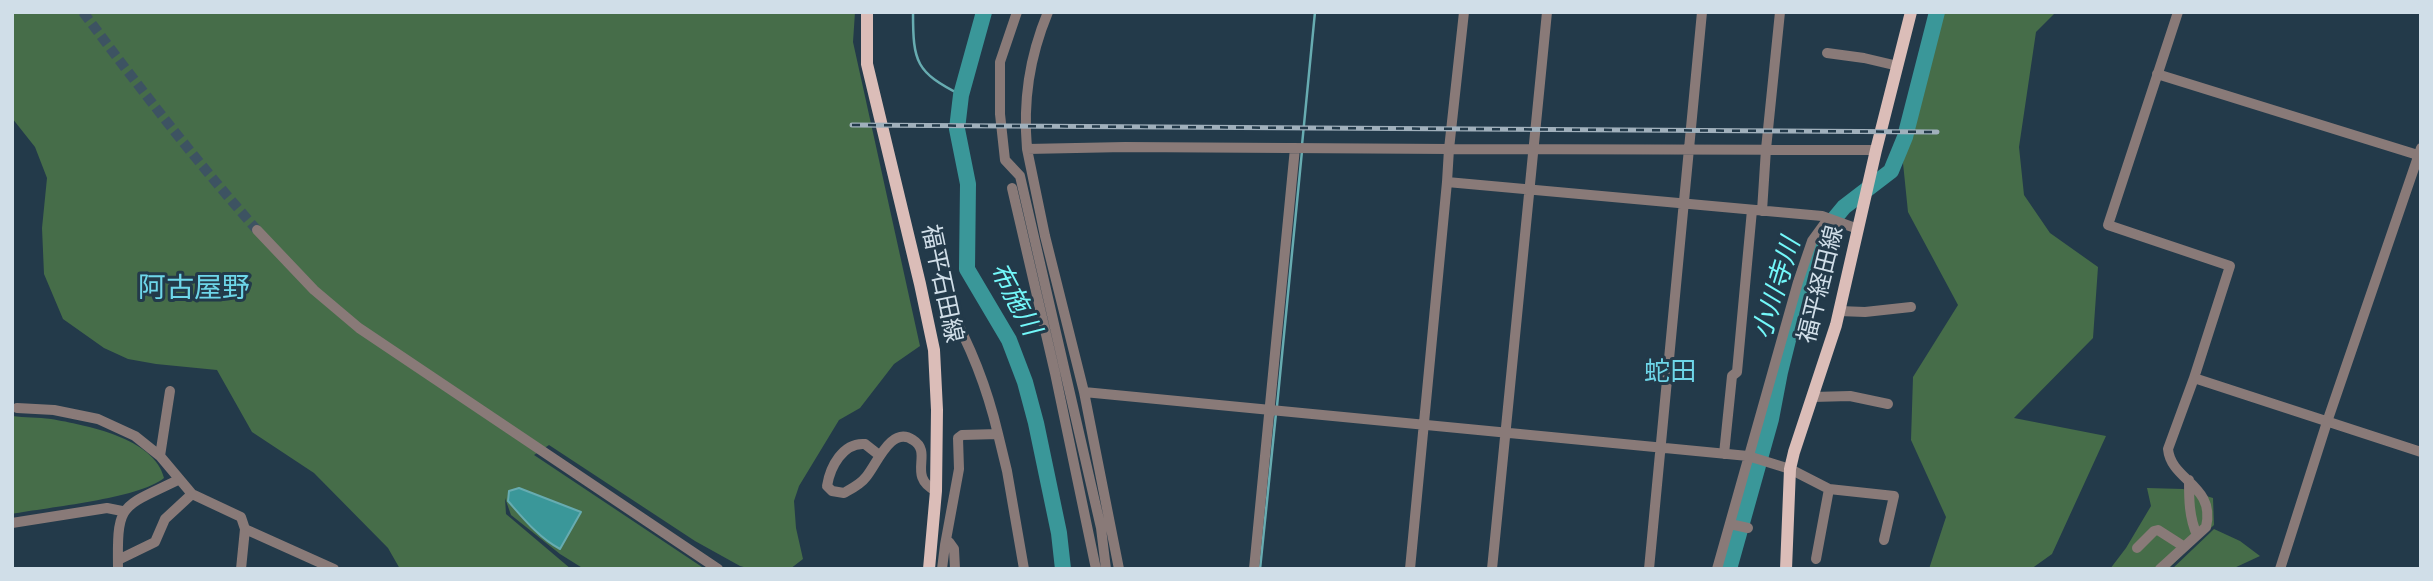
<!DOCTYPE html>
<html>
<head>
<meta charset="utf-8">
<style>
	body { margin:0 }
	#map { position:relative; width:2433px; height:581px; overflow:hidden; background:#233a4a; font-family:"Source Sans 3",sans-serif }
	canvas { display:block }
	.frame { position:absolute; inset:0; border:14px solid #d0dee8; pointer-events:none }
</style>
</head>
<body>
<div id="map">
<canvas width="2433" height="581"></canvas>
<div class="frame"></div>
</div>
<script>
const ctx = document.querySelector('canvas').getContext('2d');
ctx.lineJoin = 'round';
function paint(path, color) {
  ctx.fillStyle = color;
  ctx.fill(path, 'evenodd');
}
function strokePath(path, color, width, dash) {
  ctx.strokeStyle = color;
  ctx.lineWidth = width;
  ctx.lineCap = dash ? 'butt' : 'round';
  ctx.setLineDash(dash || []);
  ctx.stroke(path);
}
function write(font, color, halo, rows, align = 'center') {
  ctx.font = font + ' "Source Sans 3","Noto Sans JP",sans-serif';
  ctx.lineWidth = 6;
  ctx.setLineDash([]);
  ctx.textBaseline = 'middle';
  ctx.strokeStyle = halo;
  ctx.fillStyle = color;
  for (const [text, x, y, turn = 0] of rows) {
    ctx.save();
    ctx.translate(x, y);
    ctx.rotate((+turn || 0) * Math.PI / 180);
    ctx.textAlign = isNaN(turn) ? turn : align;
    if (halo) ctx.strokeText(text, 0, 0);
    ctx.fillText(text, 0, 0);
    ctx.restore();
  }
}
paint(new Path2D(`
	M12,12h843l-2,30 67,304 -26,18 -34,44 -21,12 -40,66 -5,15 2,27 7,31 -13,10h-39l-11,-3 -45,-25 -146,-96 -15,10 171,114h-121l-24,-15 -49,-39 -6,-17 1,16 65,55h-171l-12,-21 -74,-75 -62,-41 -35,-62 -61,-6 -28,-5 -24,-11 -41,-29 -19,-45 -2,-46 5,-50 -12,-31 -23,-29z
	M1930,12h126l-20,20 -17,115 5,48 26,38 48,34 -5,71 -79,80 92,18 -54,118 -21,15h-102l17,-52 -35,-77 2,-63 45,-72 -50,-93 -5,-49 15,-95z
	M12,416c13,2 26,1 39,3 34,6 104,19 113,59 -26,21 -116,29 -152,36z
	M2147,488l36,1 30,9 1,27 -46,44h-58l16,-21 25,-42z
	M2214,529l26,12 20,15 -28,13h-60z`), '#466d49');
const water = new Path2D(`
	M519,488l62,24 -21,37c-21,-11 -37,-31 -52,-48l1,-10z`);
paint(water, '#3a9799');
strokePath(water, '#67acb1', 2);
strokePath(new Path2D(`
	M913,12c0,51 3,60 48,83
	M1302,145l13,-133
	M1277,406l25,-255
	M1260,569l16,-156
	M2420,569l1,-2`), '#67acb1', 2.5);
strokePath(new Path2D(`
	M984,12l-23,83 -4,34 11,55 -1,85 42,71 16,42 11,41 23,110 4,36
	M1729,569l42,-150 9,-47 25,-100 15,-36 24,-29 47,-36 14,-34 32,-125`), '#3a9799', 16);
strokePath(new Path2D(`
	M83,12c56,75 112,148 174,218`), '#3d5362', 10, [10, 5]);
strokePath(new Path2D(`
	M1017,12l-17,50v52l5,46 15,16 81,352 5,41
	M1048,12c-19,46 -25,89 -21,137l98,-2 324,2 -2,33 375,34 36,13
	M1464,12l-15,137 427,1
	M2178,12l-70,213 122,41 -36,112 227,74
	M1827,53l37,5 34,8
	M2157,74l264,82
	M1027,149l18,87 39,156 664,64 42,13 39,20 -13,70
	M1012,188l43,185 41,196
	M1762,211l4,-62 14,-137
	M257,230l57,60 45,38 359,241
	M947,304c24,42 40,83 51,130
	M1839,311l26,1 46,-5
	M1084,392l35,177
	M1813,397l37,-1 38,8
	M17,408l37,2 44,9 37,17 25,20 32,38 49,23 4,12 -4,40
	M1724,454l8,-78 5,-4 15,-162
	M879,455l-14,-11c-22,-2 -35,23 -38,42l5,5 12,2c7,-4 17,-9 22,-16 11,-13 25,-52 47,-37 21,13 -7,36 23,51
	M160,456l10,-65
	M2189,480c0,19 0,37 8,55
	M1829,489l65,7 -10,44
	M12,523l95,-15 15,3
	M1730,524l18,4
	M245,529l89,40
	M945,545l14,-76 -1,-31 4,-3 36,-1 9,37 17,98
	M2137,548l17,-17 4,-1 25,16
	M118,560l37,-18 10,-23 27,-25
	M118,569c-1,-67 2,-61 60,-89
	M942,569l3,-24 4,-3 5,7 1,20
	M1254,569l41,-421
	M1410,569l37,-387
	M1492,569l55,-557
	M1649,569l53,-557
	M1717,569l81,-287 14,-41 16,-22
	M2160,569l46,-42c10,-42 -35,-46 -38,-78l26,-71
	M2280,569l47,-147 94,-274`), '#897a78', 10);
strokePath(new Path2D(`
	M867,12v52l53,220 14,66 3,60 -1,81 -7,78
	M1786,569l4,-100 4,-17 42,-127 40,-175 35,-138`), '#dbbdb8', 12);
const rail = new Path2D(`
	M852,125l1085,7`);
strokePath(rail, '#a0b0bc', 5);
strokePath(rail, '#233a4a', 2.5, [8]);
write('24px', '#d0dee8', '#233a4a', [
	["福平石田線",940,284,78],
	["福平経田線",1823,285,-76]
]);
write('italic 26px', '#73f8fa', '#233a4a', [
	["小川寺川",1779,289,-73],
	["布施川",1013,300,62]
]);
write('26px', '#6ed6e9', '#233a4a', [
	["蛇田",1670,374]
]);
write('28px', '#6ed6e9', '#233a4a', [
	["阿古屋野",194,291]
]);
</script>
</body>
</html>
